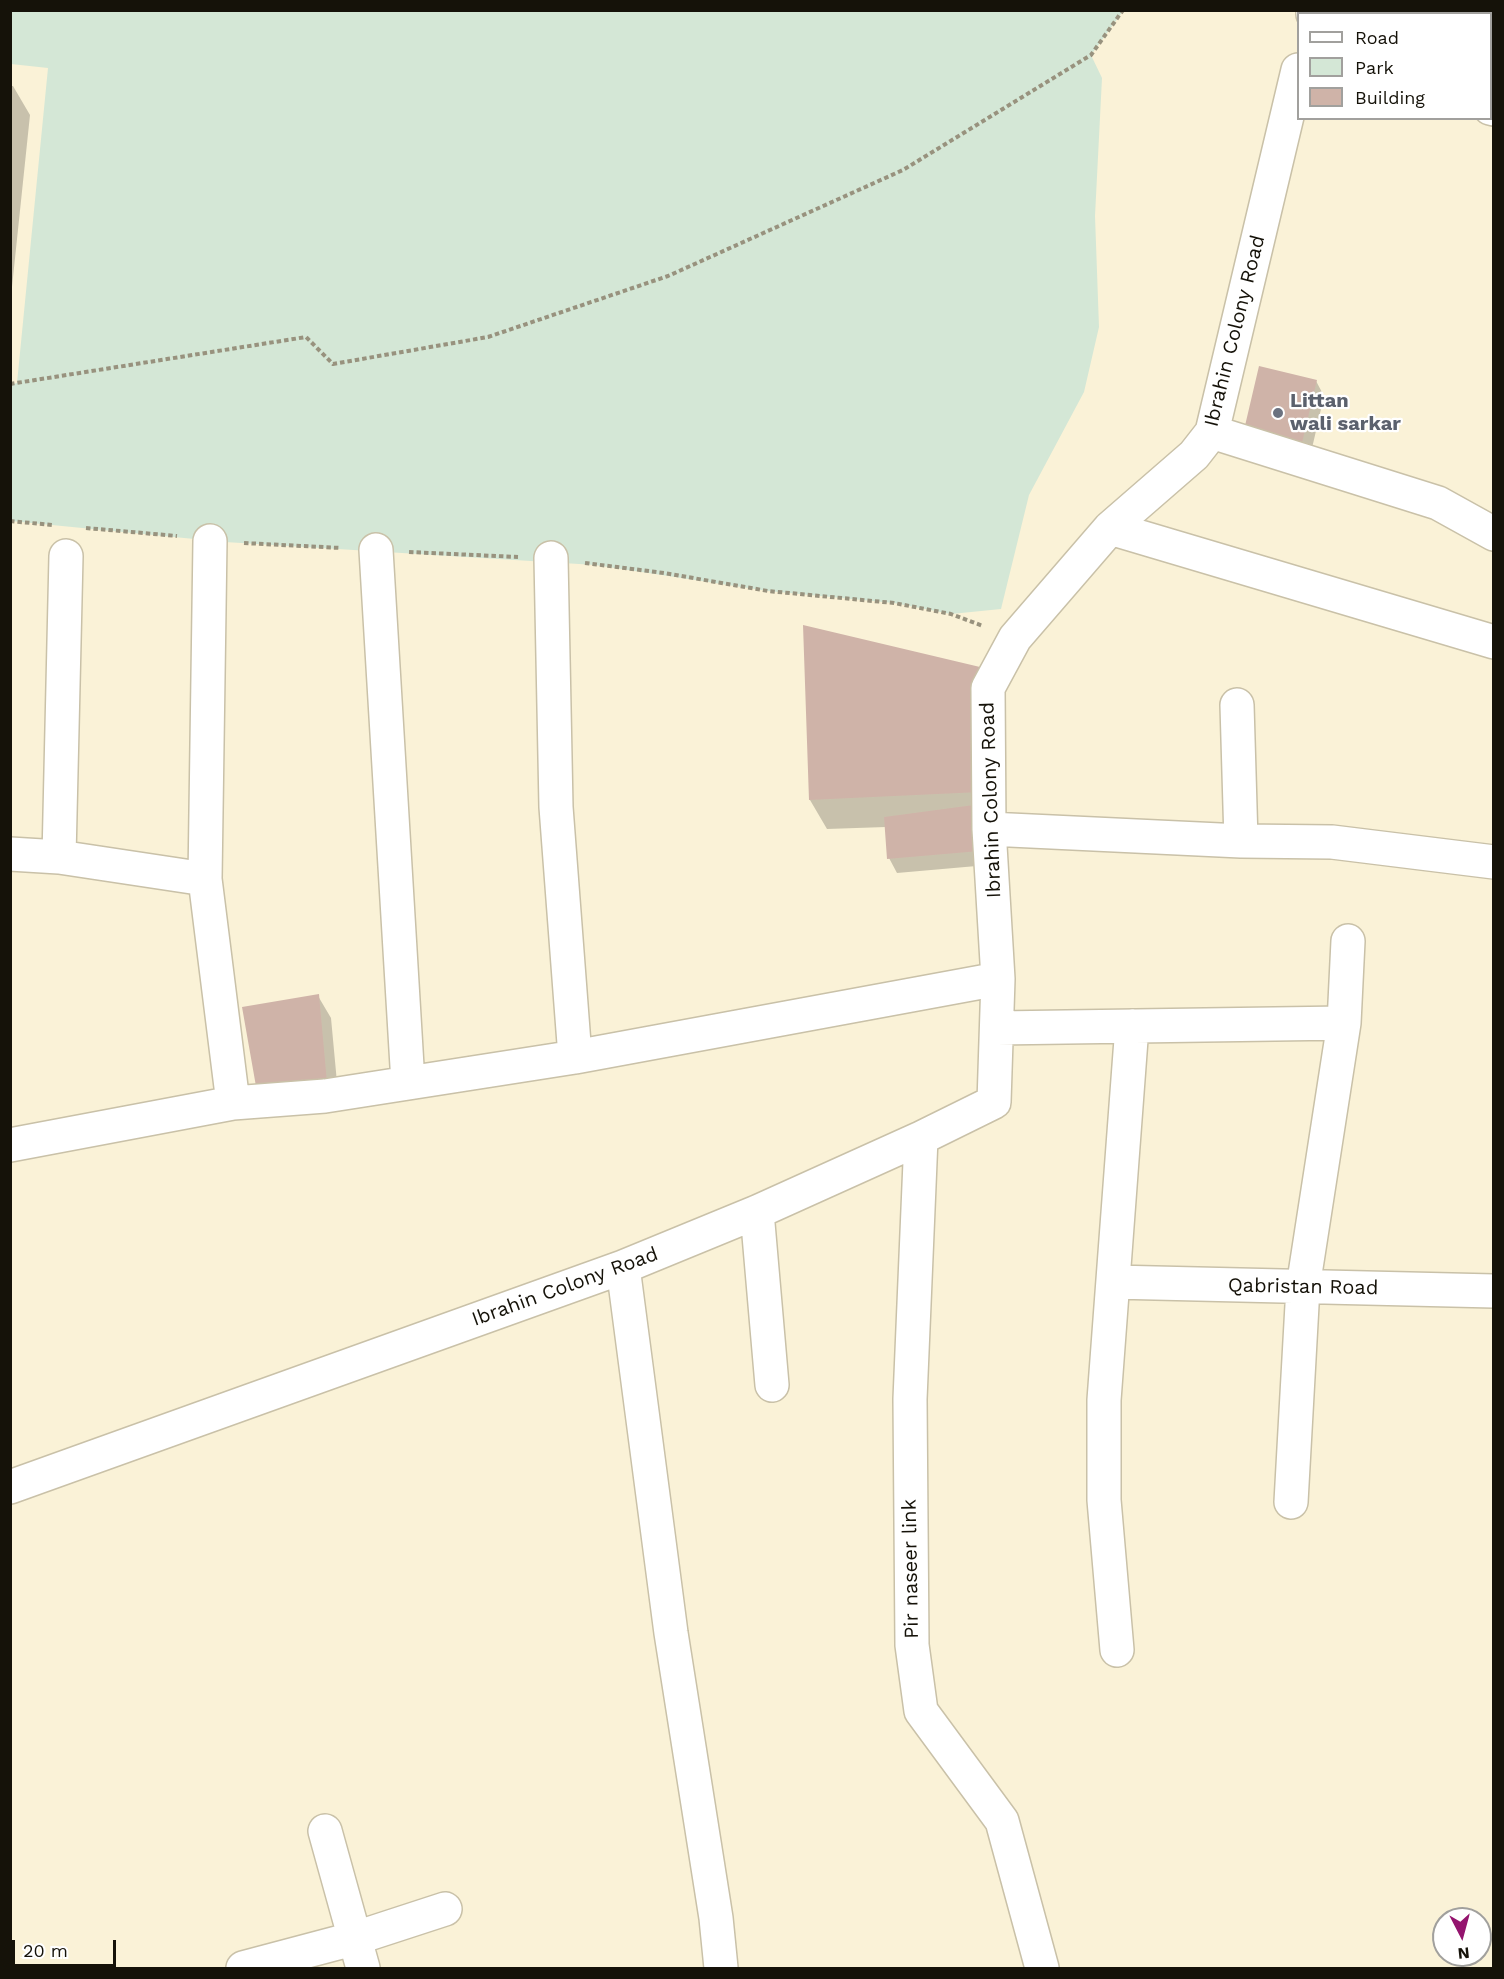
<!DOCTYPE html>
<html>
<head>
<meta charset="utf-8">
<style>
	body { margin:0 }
	#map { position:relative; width:1504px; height:1979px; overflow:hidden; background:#faf2d7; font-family:"Work Sans",sans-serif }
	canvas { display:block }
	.frame { position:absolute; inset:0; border:12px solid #151209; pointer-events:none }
	.legend { position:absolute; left:1297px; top:12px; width:195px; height:108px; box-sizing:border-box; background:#fff; border:2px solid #a1a09d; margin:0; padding:8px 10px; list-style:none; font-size:18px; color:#151209 }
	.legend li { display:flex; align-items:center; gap:12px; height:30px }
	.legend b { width:30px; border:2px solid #a1a09d }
	.north { position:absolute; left:1432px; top:1907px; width:60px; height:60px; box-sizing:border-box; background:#fff; border:2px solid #a1a09d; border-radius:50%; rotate:174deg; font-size:16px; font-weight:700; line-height:24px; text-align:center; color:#151209 }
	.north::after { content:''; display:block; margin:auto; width:21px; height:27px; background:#94146e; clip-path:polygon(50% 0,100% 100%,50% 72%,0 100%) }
	.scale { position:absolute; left:12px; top:1940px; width:104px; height:27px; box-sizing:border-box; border:3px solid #151209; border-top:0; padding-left:8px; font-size:18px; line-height:21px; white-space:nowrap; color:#151209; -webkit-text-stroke:4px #fff; paint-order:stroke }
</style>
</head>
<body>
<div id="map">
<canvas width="1504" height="1979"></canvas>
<div class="frame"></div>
<ul class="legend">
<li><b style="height:8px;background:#fff"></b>Road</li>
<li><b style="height:16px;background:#d4e7d6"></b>Park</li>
<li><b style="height:16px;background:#cfb3a8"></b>Building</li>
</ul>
<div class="north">N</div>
<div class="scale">20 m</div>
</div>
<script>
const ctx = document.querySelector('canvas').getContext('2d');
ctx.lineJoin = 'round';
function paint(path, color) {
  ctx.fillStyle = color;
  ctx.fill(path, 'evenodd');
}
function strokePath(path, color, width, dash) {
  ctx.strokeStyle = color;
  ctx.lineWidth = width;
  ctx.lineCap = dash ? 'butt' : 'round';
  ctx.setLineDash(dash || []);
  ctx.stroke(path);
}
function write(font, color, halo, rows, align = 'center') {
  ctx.font = font + ' "Work Sans",sans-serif';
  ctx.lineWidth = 4.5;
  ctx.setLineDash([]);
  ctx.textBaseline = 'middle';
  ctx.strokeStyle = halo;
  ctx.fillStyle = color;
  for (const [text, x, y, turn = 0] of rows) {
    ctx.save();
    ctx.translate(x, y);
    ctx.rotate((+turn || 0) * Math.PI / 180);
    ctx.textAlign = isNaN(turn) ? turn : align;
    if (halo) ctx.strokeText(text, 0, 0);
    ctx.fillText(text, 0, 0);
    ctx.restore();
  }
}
paint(new Path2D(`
	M11,11h1112l-32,44 11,23 -7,138 4,111 -15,65 -55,103 -28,114 -50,5 -57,-11 -126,-12 -173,-26 -370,-23 -214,-21 -1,-136 7,-2 31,-315 -37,-4z`), '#d4e7d6');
paint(new Path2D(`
	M10,86h3l17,29 -20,191z
	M1316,381l8,15 -14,61 -56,-12z
	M804,626l176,42 8,197 -91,8 -8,-15 -3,-31 -59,2 -17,-29z
	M318,996l13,22 8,86 -96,-96z`), '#0003');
paint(new Path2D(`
	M1259,366l58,14 -15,63 -58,-13z
	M803,625l177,42 1,125 -172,8z
	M981,804l-1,47 -93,8 -3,-42z
	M319,994l8,88 -70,10 -15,-85z`), '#cfb3a8');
const minor = new Path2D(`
	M1313,14v-4
	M1443,14l1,-4
	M1490,108l4,1
	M1212,432l226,71 56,31
	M1110,528l384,114
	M376,550l32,533
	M551,558l5,249 19,250
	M1237,705l4,136
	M989,829l252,12 91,1 162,20
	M10,854l49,3 146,22 28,224 92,-7 250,-39 423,-78
	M59,857l7,-301
	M205,879l5,-338
	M1344,1023l4,-82
	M997,1028l347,-5 -41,264 -12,215
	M921,1138l-11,261 2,246 9,66 81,110 40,147
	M10,1145l223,-42
	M757,1212l15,173
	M623,1267l48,366 45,285 5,50
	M1113,1282l381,9
	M10,1487l613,-220 134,-55 164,-74 73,-36 4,-123 -9,-150 -1,-141 27,-50 95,-110 84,-73 18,-23 86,-362
	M1117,1650l-13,-150v-100l28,-374
	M325,1831l38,137
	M243,1968l113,-30 89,-29`);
strokePath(minor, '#c9c1a8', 36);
strokePath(new Path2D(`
	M10,384l296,-47 27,27 155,-27 180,-61 235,-106 188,-115 32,-45
	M10,521l42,4
	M86,528l91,8
	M244,543l97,5
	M409,552l109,5
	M585,563l79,10 104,18 126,12 57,11 32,12`), '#98927e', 4, [4.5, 3]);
strokePath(minor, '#fff', 33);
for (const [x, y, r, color] of [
	[1278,413,6,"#6b7280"]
]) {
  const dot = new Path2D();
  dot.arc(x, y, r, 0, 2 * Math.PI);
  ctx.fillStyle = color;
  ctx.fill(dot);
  strokePath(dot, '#fff', 2);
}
write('20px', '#151209', '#fff', [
	["Ibrahin Colony Road",1235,331,-76],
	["Ibrahin Colony Road",991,800,-92],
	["Ibrahin Colony Road",565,1287,-20],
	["Qabristan Road",1303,1287,1],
	["Pir naseer link",911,1569,-91]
]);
write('bold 20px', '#5b616d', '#fff', [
	["Littan",1290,401],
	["wali sarkar",1290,424]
], 'left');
</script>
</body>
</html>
